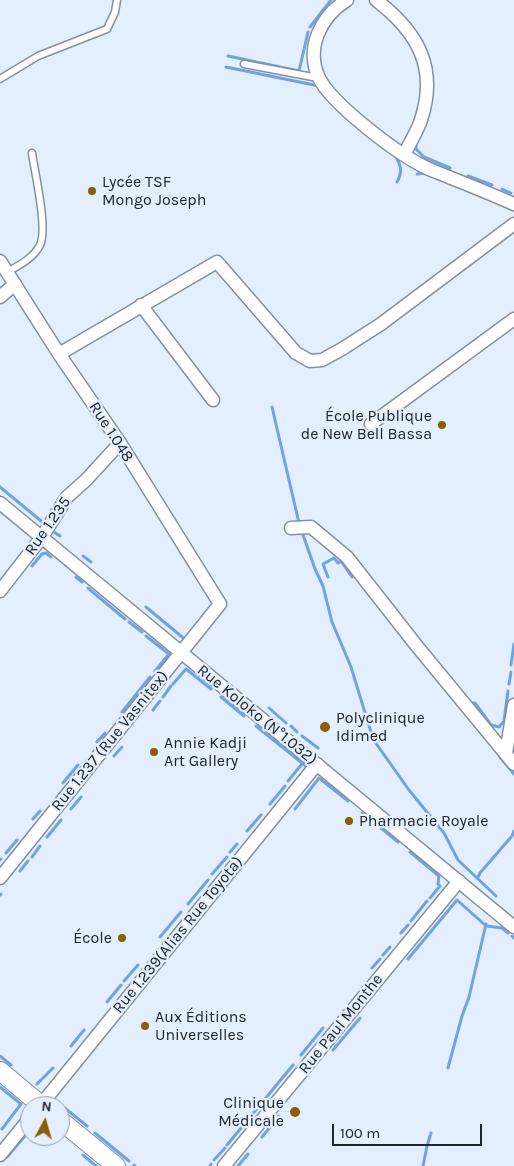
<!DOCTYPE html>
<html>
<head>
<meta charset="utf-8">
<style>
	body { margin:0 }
	#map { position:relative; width:514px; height:1166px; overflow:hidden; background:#e3effe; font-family:Karla,sans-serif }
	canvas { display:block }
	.north { position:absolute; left:20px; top:1096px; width:50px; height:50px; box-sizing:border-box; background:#e3effe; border:1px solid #959faa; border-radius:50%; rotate:6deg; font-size:14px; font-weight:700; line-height:20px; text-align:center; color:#21262b }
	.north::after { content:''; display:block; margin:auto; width:18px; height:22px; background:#8c5e04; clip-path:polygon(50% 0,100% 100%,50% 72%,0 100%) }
	.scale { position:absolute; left:332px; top:1124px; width:150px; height:22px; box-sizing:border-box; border:2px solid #21262b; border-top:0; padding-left:6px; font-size:15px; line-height:18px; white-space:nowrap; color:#21262b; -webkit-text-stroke:4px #e3effe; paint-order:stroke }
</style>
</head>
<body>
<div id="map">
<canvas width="514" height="1166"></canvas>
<div class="north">N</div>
<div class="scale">100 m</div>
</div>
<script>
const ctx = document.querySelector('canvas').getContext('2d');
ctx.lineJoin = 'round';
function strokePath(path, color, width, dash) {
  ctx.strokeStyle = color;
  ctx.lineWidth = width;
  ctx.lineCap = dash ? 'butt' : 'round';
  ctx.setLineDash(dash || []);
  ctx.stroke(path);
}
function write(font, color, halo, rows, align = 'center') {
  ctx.font = font + ' Karla,sans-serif';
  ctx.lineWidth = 4.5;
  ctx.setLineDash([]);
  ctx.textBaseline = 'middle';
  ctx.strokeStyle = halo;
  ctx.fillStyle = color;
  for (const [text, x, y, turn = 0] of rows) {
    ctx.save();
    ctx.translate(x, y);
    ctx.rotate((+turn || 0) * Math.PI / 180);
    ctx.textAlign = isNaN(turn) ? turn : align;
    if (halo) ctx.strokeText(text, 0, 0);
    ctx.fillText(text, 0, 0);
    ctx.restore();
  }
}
strokePath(new Path2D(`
	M310,27l21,-27
	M228,56l71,15 9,-39
	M226,67l93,19
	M416,143v6l8,8 26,11
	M395,155c6,10 8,17 2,27
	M417,174l9,-1
	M468,176l24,9
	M502,189l9,4
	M272,407l27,116
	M0,487l46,38
	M54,532l6,4
	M302,532l13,37 8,17 9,36 19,45 19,62 5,13 34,48 35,43 14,27 38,36
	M83,556l8,6
	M32,566l10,-12 4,-1 5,4
	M76,577l6,5
	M328,577l-5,-13 11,-6 4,5 3,-2 11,16
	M88,588l37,31
	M146,607l41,34
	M129,622l13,10
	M146,636l23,18 -14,17
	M511,665l3,-21
	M173,684l13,-15 25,20
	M509,684l2,-12
	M163,697l8,-11
	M221,697l23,19
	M468,703h7l16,22 8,2 5,-6 4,-30
	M269,708l17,15
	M153,710l7,-9
	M122,712l28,-35
	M256,726l51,41
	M291,726l6,6
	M302,736l16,12
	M97,742l8,-9
	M514,742v9
	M114,756l8,-9
	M500,757l14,17
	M288,781l14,-17
	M63,783l15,-18
	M270,804l15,-18
	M71,809l10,-12
	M295,809l24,-31 29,23
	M362,813l14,11
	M33,819l7,-8
	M381,828l17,14
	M247,831l14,-16
	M47,837l14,-17
	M230,852l7,-8
	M410,852l29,24 -1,8 2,2 -10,12
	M6,853l11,-13
	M32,857l8,-11
	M0,860l1,-1
	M20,871l8,-10
	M212,874l15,-17
	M478,877l2,-4 32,-37 2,-5
	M0,895l1,-1
	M188,904l20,-24
	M411,921l16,-20
	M487,926l15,2 6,5
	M401,933l7,-8
	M512,936l2,2
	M160,937l21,-25
	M383,955l7,-8
	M408,959l49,-59 28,25
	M372,968l8,-9
	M124,981l14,-16
	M107,1002l14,-17
	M71,1046l13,-16
	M333,1050l27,-32
	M301,1055l22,-27
	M0,1056l11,9
	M448,1068l14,-52 7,-19 17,-73
	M37,1084l16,-16
	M0,1087l21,17 -19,25
	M56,1101l31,25
	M95,1133l34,28
	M262,1137l17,-21
	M227,1145l66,-80
	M83,1155l13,11
	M7,1157l23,-27
	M214,1160l11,-12
	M134,1165l1,1
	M210,1166l1,-2
	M238,1166l10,-12
	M423,1166l4,-20 4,-13`), '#71a3e2', 3);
const service = new Path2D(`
	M244,64l74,14
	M0,79l38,-23 69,-27 8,-17 2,-12
	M7,272c11,-6 27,-14 33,-27 8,-16 -5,-71 -8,-92`);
const minor = new Path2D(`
	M347,0c-26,16 -42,48 -28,78 13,26 74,72 100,86 10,6 21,9 32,14 21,8 42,17 63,26
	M376,0c42,32 62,68 45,120 -4,12 -12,24 -17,35
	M0,261l59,93 61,89 100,161 -220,274
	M0,297l15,-13
	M141,305l72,95
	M59,354l158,-92 79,91 14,8 12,-1 20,-11 39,-25 133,-100
	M371,424l143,-105
	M0,503l514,424
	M291,528l20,-1 36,30 69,88 98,119
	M0,591l42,-54 25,-40 19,-17 34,-37
	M506,753l8,-48
	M40,1106l277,-342
	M0,1155l30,-37
	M224,1166l235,-285`);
const secondary = new Path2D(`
	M0,1071l42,35
	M60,1120l56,46`);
strokePath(service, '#85909e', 9);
strokePath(minor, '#85909e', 15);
strokePath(secondary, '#85909e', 20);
strokePath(service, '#fff', 6);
strokePath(minor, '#fff', 12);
strokePath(secondary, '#fff', 18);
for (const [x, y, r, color] of [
	[92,191,5,"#8c5e04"],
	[442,425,5,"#8c5e04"],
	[325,727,6,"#8c5e04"],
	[154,752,5,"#8c5e04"],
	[349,821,5,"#8c5e04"],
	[122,938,5,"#8c5e04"],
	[145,1026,5,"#8c5e04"],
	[295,1112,6,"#8c5e04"]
]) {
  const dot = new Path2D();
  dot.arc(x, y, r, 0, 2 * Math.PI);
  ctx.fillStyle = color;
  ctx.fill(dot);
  strokePath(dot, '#e3effe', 2);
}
write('16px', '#21262b', '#e3effe', [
	["Lycée TSF",102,182],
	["Mongo Joseph",102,200],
	["École Publique",432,416,"right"],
	["de New Bell Bassa",432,434,"right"],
	["Polyclinique",336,718],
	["Idimed",336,736],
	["Annie Kadji",164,743],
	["Art Gallery",164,761],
	["Pharmacie Royale",359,821],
	["École",112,938,"right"],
	["Aux Éditions",155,1017],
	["Universelles",155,1035],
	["Clinique",284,1103,"right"],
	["Médicale",284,1121,"right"]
], 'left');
write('16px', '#21262b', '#e3effe', [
	["Rue 1.048",111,432,57],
	["Rue 1.235",48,526,-55],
	["Rue Koloko (N°1.032)",257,715,39],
	["Rue 1.237 (Rue Vasnitex)",110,741,-51],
	["Rue 1.239(Alias Rue Toyota)",178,935,-51],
	["Rue Paul Monthe",341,1024,-51]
]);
</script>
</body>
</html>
